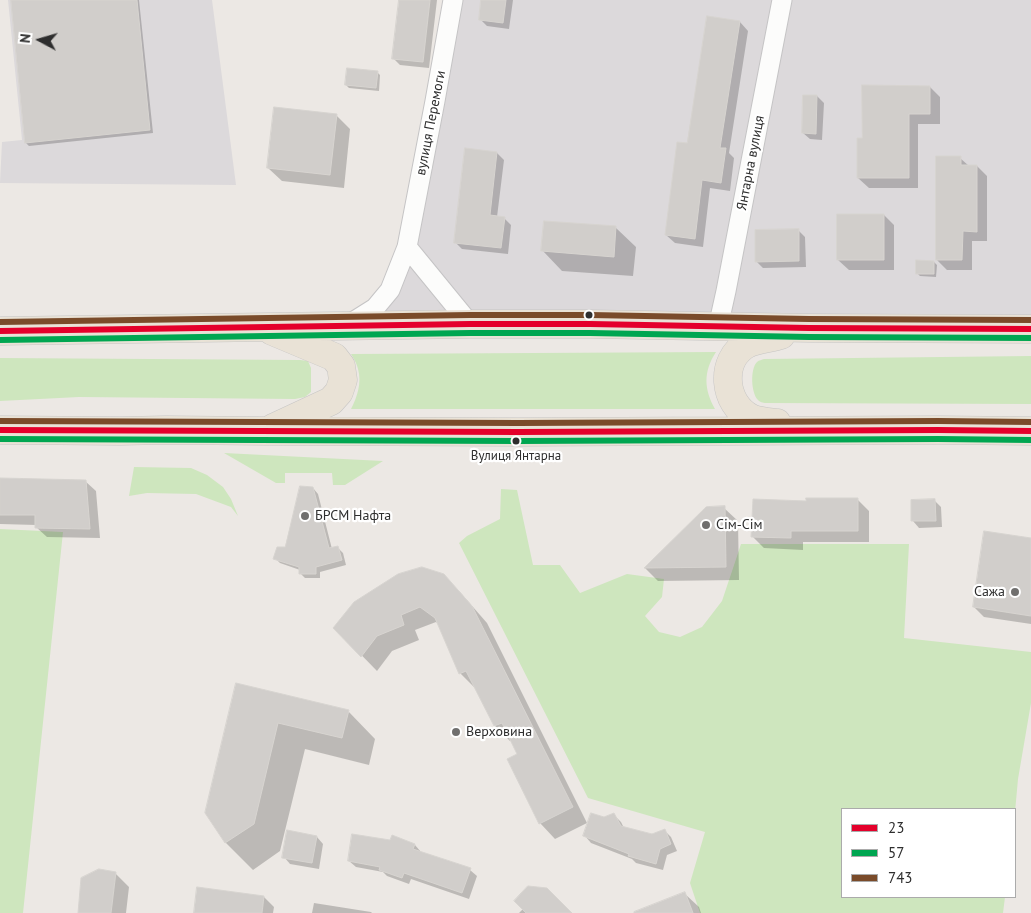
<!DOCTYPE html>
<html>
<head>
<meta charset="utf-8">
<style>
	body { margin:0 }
	#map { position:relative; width:1031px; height:913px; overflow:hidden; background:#ece8e4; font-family:"PT Sans",sans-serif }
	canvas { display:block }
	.legend { position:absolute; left:841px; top:808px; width:175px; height:90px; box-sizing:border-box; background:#fff; border:1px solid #ababab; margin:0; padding:6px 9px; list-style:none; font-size:15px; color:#2e2e2e }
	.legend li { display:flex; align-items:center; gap:10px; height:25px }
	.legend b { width:25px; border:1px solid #ababab }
	.north { position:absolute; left:15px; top:15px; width:50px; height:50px; -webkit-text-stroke:4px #fff; paint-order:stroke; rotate:276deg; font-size:14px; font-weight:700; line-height:20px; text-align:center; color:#2e2e2e }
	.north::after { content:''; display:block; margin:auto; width:18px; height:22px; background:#2e2e2e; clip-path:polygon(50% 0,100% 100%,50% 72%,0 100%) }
</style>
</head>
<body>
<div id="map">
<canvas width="1031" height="913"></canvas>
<ul class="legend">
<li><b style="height:6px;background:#e4002b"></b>23</li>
<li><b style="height:6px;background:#00a651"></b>57</li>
<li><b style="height:6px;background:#7a4b2a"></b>743</li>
</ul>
<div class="north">N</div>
</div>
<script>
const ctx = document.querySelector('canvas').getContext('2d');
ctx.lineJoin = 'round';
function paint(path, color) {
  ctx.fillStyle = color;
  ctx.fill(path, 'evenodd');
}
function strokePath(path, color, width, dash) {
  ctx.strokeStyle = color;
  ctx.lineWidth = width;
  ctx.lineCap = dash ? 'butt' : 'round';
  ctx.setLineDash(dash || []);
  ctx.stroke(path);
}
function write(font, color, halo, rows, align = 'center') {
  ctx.font = font + ' "PT Sans",sans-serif';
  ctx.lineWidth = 4.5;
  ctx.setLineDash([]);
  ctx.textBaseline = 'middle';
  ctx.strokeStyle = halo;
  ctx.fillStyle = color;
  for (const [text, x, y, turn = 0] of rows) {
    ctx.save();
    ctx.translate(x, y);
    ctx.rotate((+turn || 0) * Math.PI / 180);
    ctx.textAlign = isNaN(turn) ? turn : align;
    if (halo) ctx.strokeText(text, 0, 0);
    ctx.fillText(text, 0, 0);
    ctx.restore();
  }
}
paint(new Path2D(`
	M8,0h204l24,185 -236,-2 2,-41 20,-2z
	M453,0h578v329l-683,-4 42,-35z`), '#dcd9db');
paint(new Path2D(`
	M716,352c-13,20 -12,37 -1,57h-364c6,-12 11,-26 7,-40 -1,-5 -4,-10 -7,-15z
	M1031,356v48l-266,-1c-4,-1 -5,-1 -7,-3 -7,-7 -8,-31 -1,-38 2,-2 5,-2 7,-3z
	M0,358l300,2 8,1 3,7v24l-6,5 -10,2 -216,-2 -79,4z
	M224,453l159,8 -38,24h-12l-1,-12h-47v10h-9z
	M134,467l57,1 16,7 16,12 8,12 7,17 -7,-9 -35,-13 -49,-1 -18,3z
	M501,489l16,1 16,75h27l20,28 47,-19 37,5 -2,18 -17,19 14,16 21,5 22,-10 20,-26 19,-57h168l-5,94 127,14v51l-13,76 -3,33v-3h-173v88h163l-2,16h-303l-10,-30 15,-51 -117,-34 -129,-255 8,-7 33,-17z
	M0,529l63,3 -40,381h-23z`), '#cee6be');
paint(new Path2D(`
	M12,0h127l14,133 -124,13 -3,-3z
	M400,0h37l-8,68 -29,-3 -7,-7z
	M482,0h31l-4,29 -22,-3 -7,-7z
	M740,22l8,9 -19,122 5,5 -4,33 -20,-3 -7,59 -28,-4 -9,-8 22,-90z
	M377,72l3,3 -1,16 -30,-3 -3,-3z
	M930,87l10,10v27h-22v64h-49l-11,-10z
	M817,96l7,7 -2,37 -12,-1 -7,-6z
	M336,115l14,14 -6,59 -62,-7 -14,-13z
	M466,150l31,3 7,7 -7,57 7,1 7,7 -3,29 -46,-5 -7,-7z
	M960,158l9,8h8l10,10v65h-15v29h-25l-10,-10z
	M884,215l10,10v45h-45l-11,-10z
	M616,228l20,19 -3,29 -71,-5 -19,-20z
	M799,231l6,6 1,30 -43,1 -7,-7z
	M934,262l3,3 -1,12 -16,-1 -3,-3z
	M0,480l85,1 11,10 4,47 -53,-1 -11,-10v-2l-36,-1z
	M313,488l5,6 14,55 6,-1 5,5 3,12 -26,7v6h-15l-5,-5v-3l-20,-7 -5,-5 11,-10z
	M857,499l12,12v31h-66v8l-39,-2 -12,-12 55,-33z
	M935,501l6,6 1,20 -23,1 -6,-7z
	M707,508h17l14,13 1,59 -81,1 -13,-13z
	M1031,539v85l-47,-7 -10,-10z
	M459,591l28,32 100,200 -32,16 -15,-16 -21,-68 -8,-15 -1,1 -15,-15 -20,-38 -15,-15 -21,-49 -3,-2 -21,8 4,10 -27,11 -15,20 -42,-43z
	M237,685l111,26 27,28 -6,26 -64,-16 -25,102 -27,19 -27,-27 -20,-30z
	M614,815l7,7 3,6 29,7 11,-5 7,7 6,14 -10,4 -4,15 -27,-7 -4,-4 -41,-16 -6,-7 19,-18z
	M317,837l6,7 -4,25 -29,-5 -6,-7z
	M393,837l22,8 6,7 49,18 7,6 -8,23 -58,-20 -2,5 -22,-8 -4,-4 -27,-5 -7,-6 42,-20z
	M115,873l14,14 -3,26h-47z
	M685,894l14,13 2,6h-57z
	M264,897l10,10 -1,6h-78z
	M314,903l57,9 1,1h-60z
	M523,909l47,4h-51z`), '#0003');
const building = new Path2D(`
	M11,0h126l13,130 -125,13z
	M399,0h31l-7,62 -31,-3z
	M481,0h25l-3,23 -24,-3z
	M707,16l33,5 -20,127h6l-5,35 -19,-3 -7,59 -30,-4 12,-93 10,1z
	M347,68l31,3 -2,17 -31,-3z
	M862,85l68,1v28h-21v64h-52v-40h5z
	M803,95h14l-1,39 -14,-1z
	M274,107l63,7 -7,61 -63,-7z
	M465,148l32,4 -7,63 15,2 -4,31 -47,-5z
	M936,156h25v9h16v67l-14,-1 -1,29h-26z
	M837,214h47v46h-47z
	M544,221l72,5 -2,31 -73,-6z
	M799,229v32l-44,1v-32z
	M916,260l18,1v13h-18z
	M0,478l86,2 4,49 -55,-1v-13h-35z
	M300,486l13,1 16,61 9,-2 4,14 -26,7v7h-17v-7l-26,-8 4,-12h8z
	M806,498h52v33h-67v7l-40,-1 2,-38 53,2z
	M935,499l1,22h-25v-21z
	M725,506l1,61 -82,1 62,-61z
	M984,531l47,7v78l-58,-9z
	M422,567l22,7 28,32 101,201 -34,17 -32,-65 10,-5 -15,-31 -8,3 -28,-55 -7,3 -24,-56 -15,-11 -19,8 3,10 -27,11 -16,21 -28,-29 21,-26 44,-28z
	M236,683l113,27 -7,28 -64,-15 -24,101 -29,19 -20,-30z
	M591,813l13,4 10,-4 7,13 31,8 13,-5 6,15 -11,5 -4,15 -28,-8 1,-2 -46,-18z
	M287,830l30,6 -5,27 -30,-5z
	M352,834l38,6 2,-5 23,9 -2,5 58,19 -9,25 -58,-20 -2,5 -23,-8 1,-3 -32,-6z
	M99,869l17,3 -5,41h-33l3,-35z
	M528,886l19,2 25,25h-46l-12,-12z
	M197,887l67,9 -2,17h-68z
	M685,892l8,21h-59v-1z`);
paint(building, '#d1cecb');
strokePath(building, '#d7d4d0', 1);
const minor = new Path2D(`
	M407,247l63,77
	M348,325l27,-17 15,-18 17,-43 28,-146 18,-101
	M718,327l8,-36 56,-291`);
const trunk = new Path2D(`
	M0,331l470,-7h120l219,4 222,1
	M272,331l62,26 7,9 2,14 -4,12 -8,9 -58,27
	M777,423c-8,-1 -19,-2 -26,-5 -28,-14 -32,-58 -4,-74 8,-4 25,-6 34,-9
	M0,430l120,1 46,-1 101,1 251,1 420,-2 93,1`);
strokePath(minor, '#c5c4c5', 21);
strokePath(trunk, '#c6c5c4', 29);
strokePath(minor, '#fcfcfb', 19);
strokePath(trunk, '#e9e2d6', 28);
strokePath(new Path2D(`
	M0,331l470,-7h120l219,4 222,1
	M0,430l518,2 420,-2 93,1`), '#e4002b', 6);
strokePath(new Path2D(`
	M0,340l470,-7h120l219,4 222,1
	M0,439l518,2 420,-2 93,1`), '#00a651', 6);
strokePath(new Path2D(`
	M0,322l470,-7h120l219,4 222,1
	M0,421l518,2 420,-2 93,1`), '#7a4b2a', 6);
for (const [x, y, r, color] of [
	[589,315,4.5,"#2e2e2e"],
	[516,441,4.5,"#2e2e2e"],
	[305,516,5,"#706f6e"],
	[706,525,5,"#706f6e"],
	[1015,592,5,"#706f6e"],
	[456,732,5,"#706f6e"]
]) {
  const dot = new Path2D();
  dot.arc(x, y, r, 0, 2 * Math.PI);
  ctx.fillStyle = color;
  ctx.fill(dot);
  strokePath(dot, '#fff', 2);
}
write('13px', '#2e2e2e', '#fff', [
	["Вулиця Янтарна",516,456]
]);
write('14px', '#2e2e2e', '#fff', [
	["вулиця Перемоги",431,123,-79],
	["Янтарна вулиця",751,163,-79]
]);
write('14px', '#2e2e2e', '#fff', [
	["БРСМ Нафта",315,516],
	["Сім-Сім",716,525],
	["Сажа",1005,592,"right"],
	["Верховина",466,732]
], 'left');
</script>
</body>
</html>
